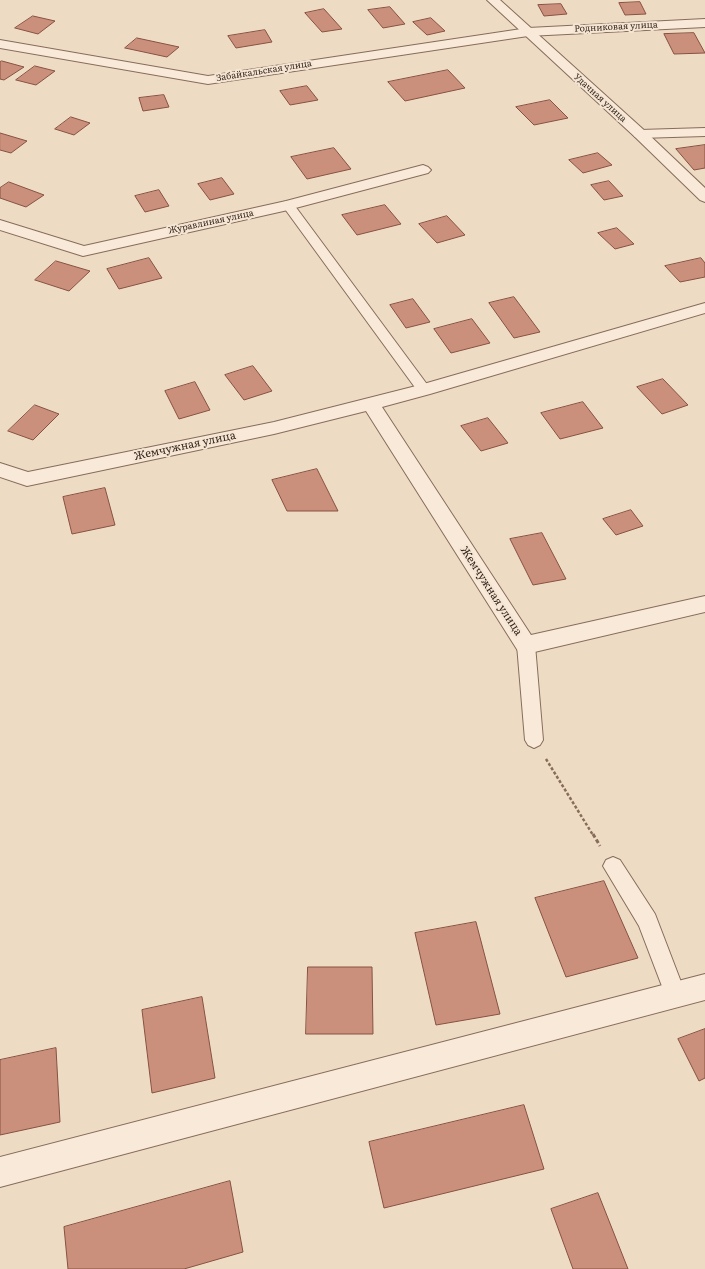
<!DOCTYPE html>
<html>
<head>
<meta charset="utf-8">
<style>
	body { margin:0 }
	canvas { display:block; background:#eedbc4 }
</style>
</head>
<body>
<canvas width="705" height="1269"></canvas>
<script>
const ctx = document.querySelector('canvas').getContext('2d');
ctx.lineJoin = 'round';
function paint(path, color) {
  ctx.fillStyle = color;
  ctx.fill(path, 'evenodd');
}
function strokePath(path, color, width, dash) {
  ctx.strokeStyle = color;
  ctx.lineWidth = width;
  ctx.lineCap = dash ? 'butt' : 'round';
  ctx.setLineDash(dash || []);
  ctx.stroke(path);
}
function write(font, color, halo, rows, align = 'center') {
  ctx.font = font + ' Literata,serif';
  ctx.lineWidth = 4;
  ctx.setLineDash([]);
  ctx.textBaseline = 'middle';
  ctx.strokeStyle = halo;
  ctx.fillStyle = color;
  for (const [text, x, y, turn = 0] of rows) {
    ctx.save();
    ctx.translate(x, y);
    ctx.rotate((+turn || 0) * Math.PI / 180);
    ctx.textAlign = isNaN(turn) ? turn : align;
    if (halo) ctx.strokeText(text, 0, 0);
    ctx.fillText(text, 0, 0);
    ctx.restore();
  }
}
const building = new Path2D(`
	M640,2l6,12 -21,1 -6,-12z
	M561,4l6,10 -23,2 -6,-11z
	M390,7l15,17 -22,4 -15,-18z
	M324,9l18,20 -20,3 -17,-19z
	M33,16l22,5 -17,13 -23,-6z
	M431,18l14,13 -18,4 -14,-13z
	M265,30l7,12 -36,6 -8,-12z
	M694,33l11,20 -31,1 -10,-20z
	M137,38l42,9 -12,10 -42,-9z
	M2,61l22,6 -20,13 -4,-1v-17z
	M35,66l20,5 -19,14 -20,-5z
	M448,70l17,18 -60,13 -17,-19z
	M307,86l11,14 -28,5 -10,-14z
	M164,95l5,12 -26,4 -4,-13z
	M550,100l18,18 -34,7 -18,-18z
	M71,117l19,6 -16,12 -19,-6z
	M0,133l27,8 -16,12 -11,-3z
	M705,145v23l-11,2 -18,-21z
	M334,148l17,21 -44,10 -16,-22z
	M598,153l14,12 -29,8 -14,-13z
	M222,178l12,16 -24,6 -12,-16z
	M609,181l14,15 -19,4 -13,-15z
	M9,182l35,13 -18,12 -26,-9v-10z
	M159,190l10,16 -24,6 -10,-16z
	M385,205l16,19 -44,11 -15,-20z
	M447,216l18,19 -28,8 -18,-19z
	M617,228l17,16 -19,5 -17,-16z
	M149,258l13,20 -43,11 -12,-20z
	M701,258l4,5v14l-25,5 -15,-16z
	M56,261l34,10 -21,20 -34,-11z
	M514,297l26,35 -26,6 -25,-35z
	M413,299l17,23 -24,6 -16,-23z
	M472,319l18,24 -39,10 -17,-24z
	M253,366l19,25 -28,9 -19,-25z
	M663,379l25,26 -26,9 -25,-27z
	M195,382l15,28 -31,9 -14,-28z
	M583,402l20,26 -43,11 -19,-26z
	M35,405l24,9 -26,26 -25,-9z
	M488,418l20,25 -27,8 -20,-25z
	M317,469l21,42h-51l-15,-31z
	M105,488l10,37 -43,9 -9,-37z
	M631,510l12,16 -27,9 -13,-16z
	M542,533l24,46 -33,6 -23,-46z
	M604,881l34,77 -72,19 -31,-79z
	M476,922l24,92 -64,11 -21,-92z
	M308,967h64l1,67h-67z
	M202,997l13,81 -63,15 -10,-83z
	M705,1029v49l-6,3 -21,-42z
	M56,1048l4,74 -60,13v-75z
	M524,1105l20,64 -160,39 -15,-66z
	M230,1181l13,71 -59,17h-116l-4,-42z
	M598,1193l30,76h-55l-22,-60z`);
paint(building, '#cb907b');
strokePath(building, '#875241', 1);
const service = new Path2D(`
	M288,201l4,1 137,185 2,3 -2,3 -5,2 -5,-2 -137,-188 2,-3z
	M526,638l6,2 3,5 8,95 -3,5 -6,3 -6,-3 -3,-5 -8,-95 3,-5z
	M613,857l7,3 35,54 31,81 -4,7 -7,3 -7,-3 -29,-76 -36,-60 3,-6z`);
const minor = new Path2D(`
	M705,19v8l-177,9 -320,48 -208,-36v-8l208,36 320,-48z
	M705,128v8l-65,2 -5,-1 -2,-3 2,-3 5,-1z
	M423,165l5,2 3,3 -3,3 -140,37 -205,46 -83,-26v-10l84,26 202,-45z
	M705,303v10l-275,81 -48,13 149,228 174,-39v16l-179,42 -8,-3 -152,-240 -92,23 -247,52 -27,-9v-14l28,9 246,-50 146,-37z
	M705,974v26l-705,187v-30z`);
const tertiary = new Path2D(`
	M487,0h13l145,131 60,57v14l-5,-2 -65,-63z`);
strokePath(service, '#886c5b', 2);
strokePath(minor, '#886c5b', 2);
strokePath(tertiary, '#886c5b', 2);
strokePath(new Path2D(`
	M546,759l47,76`), '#886c5b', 2.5, [3, 2]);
strokePath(new Path2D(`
	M593,834l7,12`), '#886c5b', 3, [4, 2.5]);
paint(service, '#f8e9d8');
paint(minor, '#f8e9d8');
paint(tertiary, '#f8e9d8');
write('9px', '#38271f', '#f5e6d4', [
	["Родниковая улица",616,27,-3],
	["Забайкальская улица",264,71,-9],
	["Удачная улица",600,98,42],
	["Журавлиная улица",211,222,-12]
]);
write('11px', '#38271f', '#f5e6d4', [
	["Жемчужная улица",185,446,-12],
	["Жемчужная улица",491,591,57]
]);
</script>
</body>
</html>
